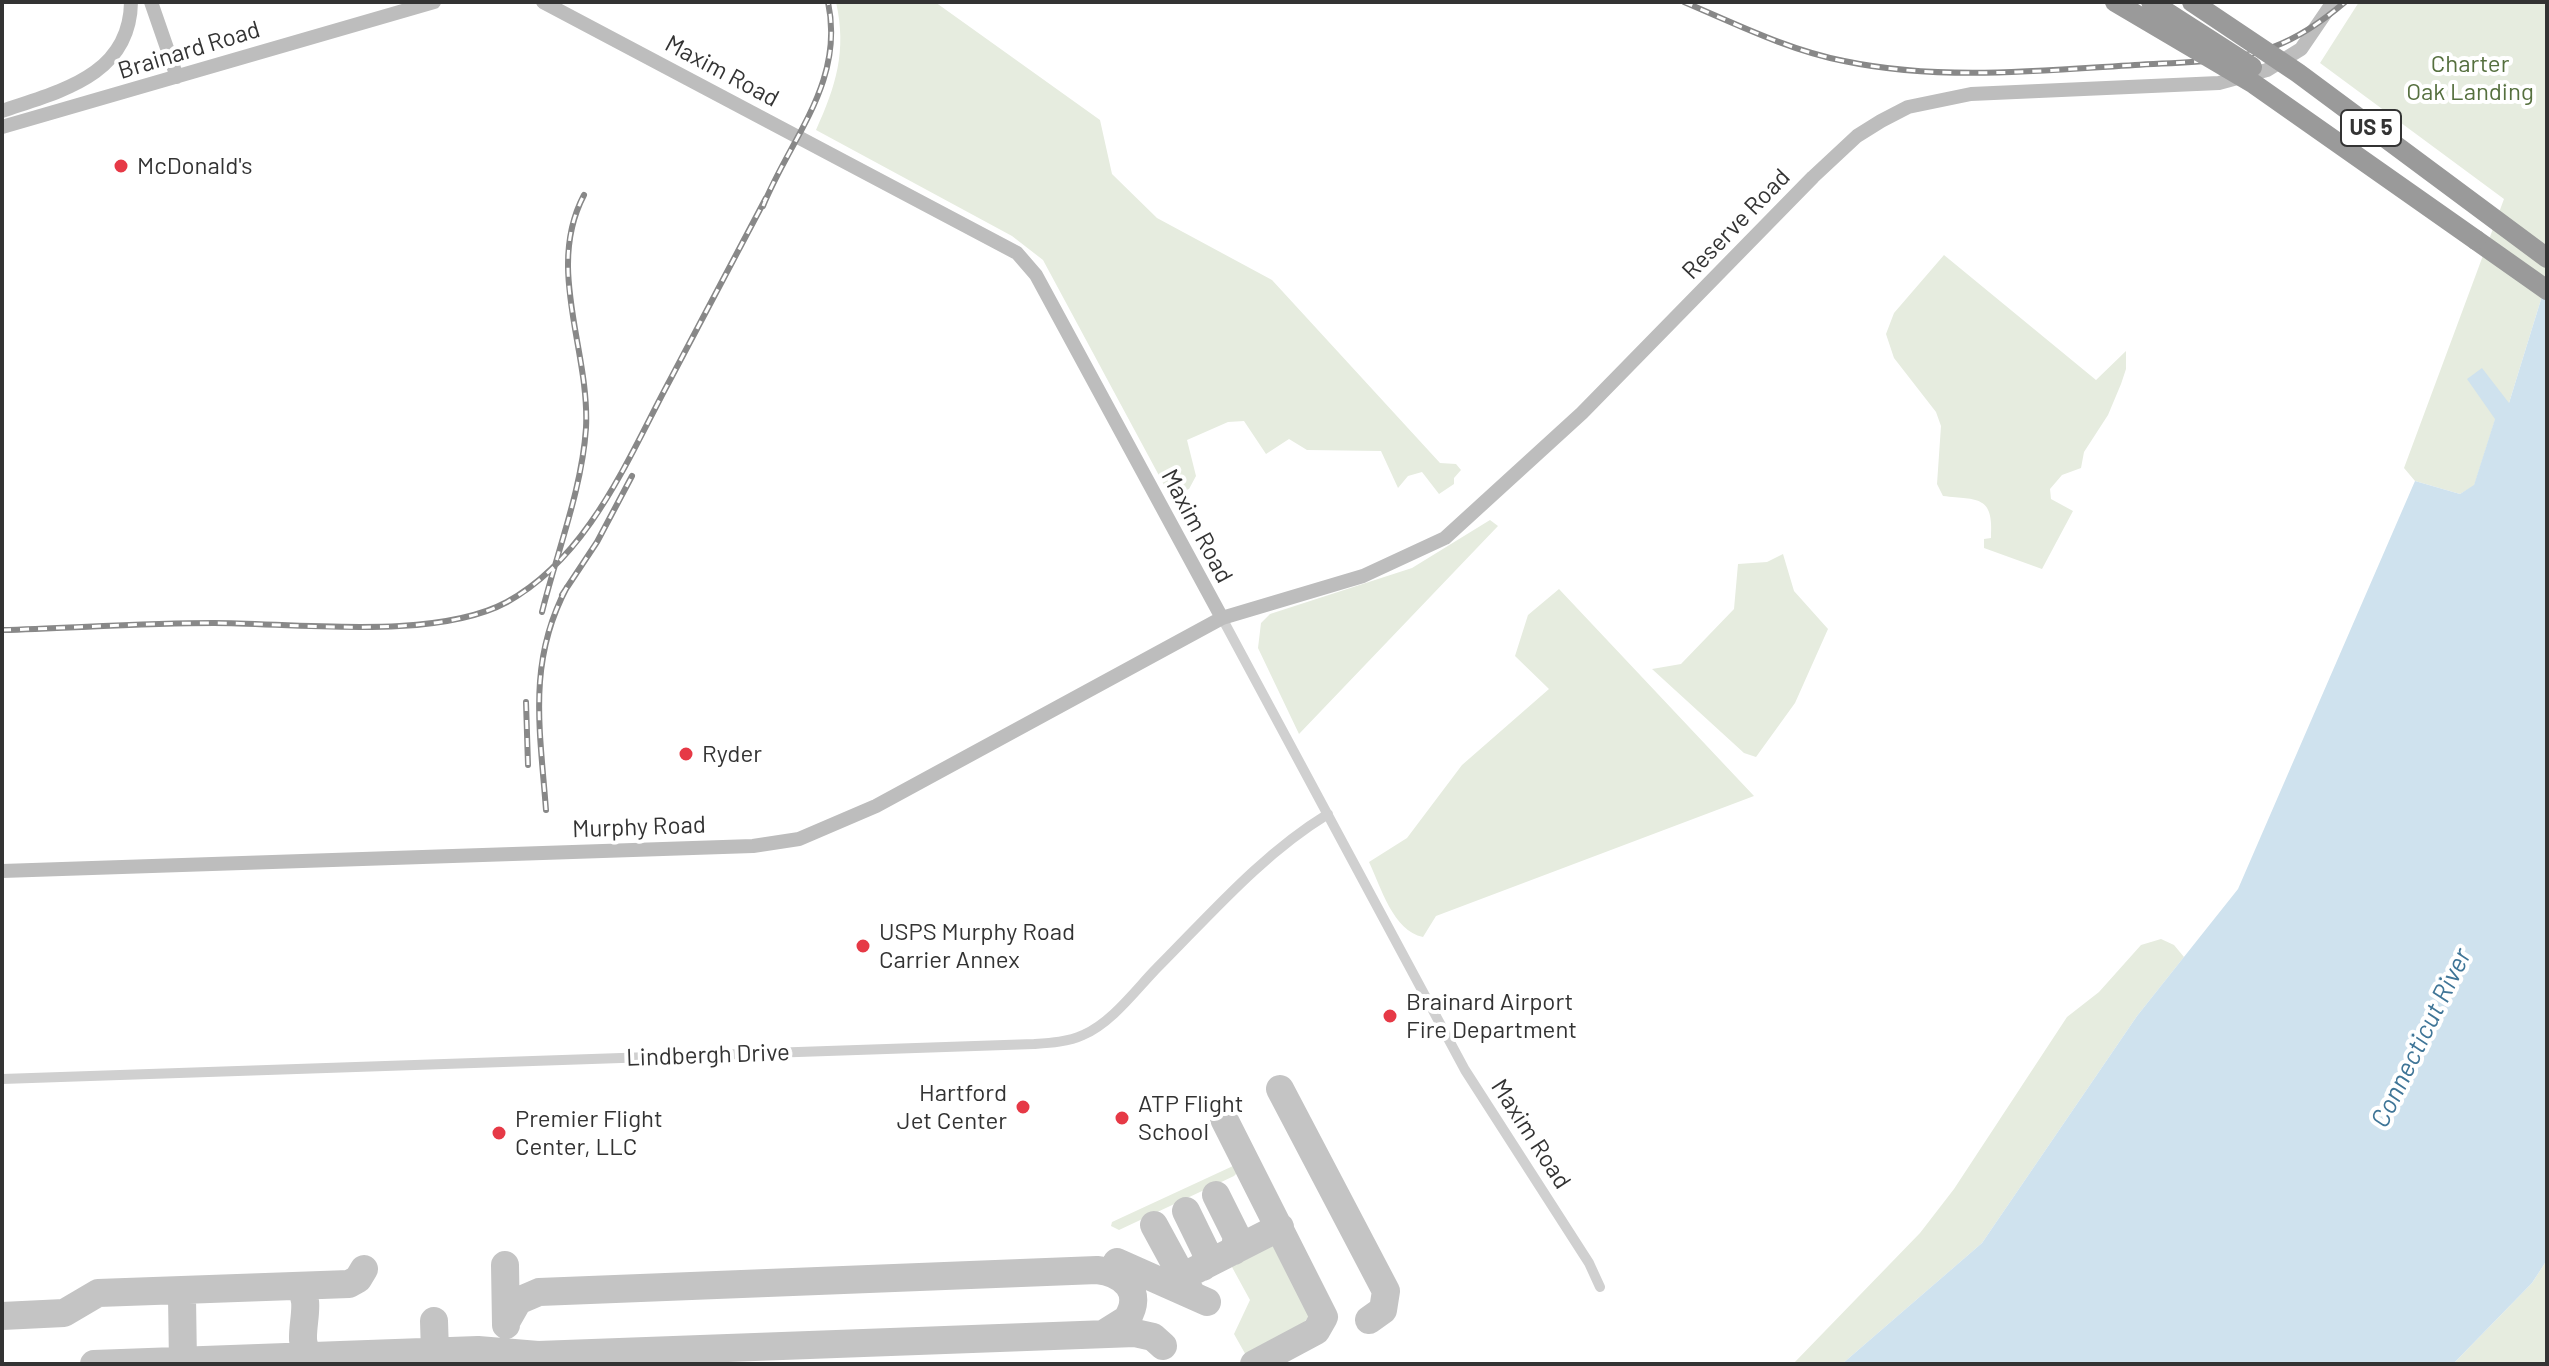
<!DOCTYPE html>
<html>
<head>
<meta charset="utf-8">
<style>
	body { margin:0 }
	#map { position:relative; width:2549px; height:1366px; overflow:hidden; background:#fff; font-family:Barlow,sans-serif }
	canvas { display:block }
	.frame { position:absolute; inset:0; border:4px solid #333; pointer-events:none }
</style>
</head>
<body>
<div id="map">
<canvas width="2549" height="1366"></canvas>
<div class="frame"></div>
</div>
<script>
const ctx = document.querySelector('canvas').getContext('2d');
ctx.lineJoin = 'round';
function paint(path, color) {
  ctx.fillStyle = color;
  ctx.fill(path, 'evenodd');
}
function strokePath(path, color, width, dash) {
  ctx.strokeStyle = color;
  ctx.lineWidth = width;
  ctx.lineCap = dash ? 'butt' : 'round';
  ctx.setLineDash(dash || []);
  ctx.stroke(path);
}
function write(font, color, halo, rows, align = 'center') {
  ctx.font = font + ' Barlow,sans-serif';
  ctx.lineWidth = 8;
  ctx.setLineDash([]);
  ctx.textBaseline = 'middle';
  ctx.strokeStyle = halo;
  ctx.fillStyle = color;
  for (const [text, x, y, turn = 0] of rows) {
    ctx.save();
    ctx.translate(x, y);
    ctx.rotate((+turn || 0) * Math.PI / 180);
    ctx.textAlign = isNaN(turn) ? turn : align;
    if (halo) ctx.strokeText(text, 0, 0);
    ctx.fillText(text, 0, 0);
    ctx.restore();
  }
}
paint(new Path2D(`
	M836,2h99l165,118 12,54 45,44 115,62 168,183 16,1 5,6 -7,8v6l-15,10 -17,-22 -14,4 -10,12 -17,-37 -74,-1 -18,-11 -23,15 -22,-33 -16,1 -41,18 9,36 -7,13 -19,7 -127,-236 -31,-24 -196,-106c20,-44 31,-79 20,-128z
	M2359,2h188v278l-38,123 -14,17 -21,66 -14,8 -45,-13 -11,-13 100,-269 -184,-136z
	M1944,255l152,125 30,-29v18l-5,15 -13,31 -24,37 -3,16 -19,7 -12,14 1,10 22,12 -31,58 -58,-21v-9l7,-1c3,-43 -13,-38 -48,-42l-6,-12 4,-58 -5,-14 -42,-54 -8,-24 8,-21z
	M1490,520l8,6 -199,208 -41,-86 3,-25 9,-9 142,-46z
	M1783,554l11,37 34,38 -33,74 -39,54 -12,-4 -92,-84 29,-5 53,-55 4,-45 29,-2z
	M1559,589l195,207 -318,120 -13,21c-30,-6 -42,-50 -54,-75l38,-24 55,-73 87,-76 -34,-33 13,-41z
	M2161,939l13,6 10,12 -47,59 -155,227 -140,121h-49l127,-131 34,-44 113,-172 32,-25 42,-47z
	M1233,1166l5,6 -4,4 -115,54 -8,-4 1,-4z
	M1272,1237l37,64 1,14 -12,15 -51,27 -13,-23 16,-34 -23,-42z
	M2547,1260v104h-94l79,-81z`), '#e6ecdf');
paint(new Path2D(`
	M2547,280v980l-15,23 -79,81h-611l140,-121 155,-227 101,-127 177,-408 45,13 14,-9 21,-66 -28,-40 15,-11 27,35z`), '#cfe2ee');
strokePath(new Path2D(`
	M1280,1089l106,202 -3,19 -14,10
	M1224,1119l100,198 -8,14 -62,33
	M1216,1195l21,42 -3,14
	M1186,1211l21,43 -4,13
	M1154,1225l37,68
	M1117,1262l90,40
	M505,1265l1,60
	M1166,1282h6l108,-55
	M298,1286c18,17 -5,52 11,70
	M182,1297l1,67
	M2,1316l62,-3 34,-20 251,-9 9,-5 6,-10
	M434,1321l1,31
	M506,1322l12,-21 21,-9 558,-22c27,3 47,22 30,49l-24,15
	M94,1364l384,-14 60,5 597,-22 18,4 10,9`), '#c4c4c4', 28);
strokePath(new Path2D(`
	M1222,618l243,452 124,193 11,24
	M2,1079l1032,-35c16,-1 34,-2 49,-9 28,-12 51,-43 72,-65 55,-55 106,-115 173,-156`), '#d0d0d0', 10);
strokePath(new Path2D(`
	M151,2l26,75
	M543,2l474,251 19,22 186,343
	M2,111c58,-20 128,-35 129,-109
	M2,127l432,-125
	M2,871l751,-25 46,-7 77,-33 346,-188 141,-42 82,-38 137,-125 231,-236 44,-41 24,-15 27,-14 63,-13 248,-11 48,-13 34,-21 32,-47`), '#bdbdbd', 14);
strokePath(new Path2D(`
	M2476,240l71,50`), '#9a9a9a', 20);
const rail = new Path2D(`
	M1684,2c52,22 104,48 160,59 95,20 195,10 291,4 46,-3 95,-2 138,-18 27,-10 51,-27 72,-45
	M763,206c28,-69 82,-124 65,-204
	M562,595l35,-53 35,-66
	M542,612c15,-60 40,-123 44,-184 4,-78 -41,-159 -2,-233
	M2,630c71,-2 141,-7 212,-7 81,0 221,18 293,-21 82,-45 121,-144 163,-222 32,-61 64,-121 96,-182
	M526,702l2,63
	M546,810c-6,-81 -19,-148 21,-223`);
strokePath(rail, '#888', 6);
strokePath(rail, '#fff', 3, [9]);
strokePath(new Path2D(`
	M2115,2l139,82 222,156
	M2151,2l101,65
	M2192,2l106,71 249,185`), '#9a9a9a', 20);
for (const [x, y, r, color] of [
	[121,166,8,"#e63946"],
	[686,754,8,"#e63946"],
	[863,946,8,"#e63946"],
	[1390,1016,8,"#e63946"],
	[1023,1107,8,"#e63946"],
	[1122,1118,8,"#e63946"],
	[499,1133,8,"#e63946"]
]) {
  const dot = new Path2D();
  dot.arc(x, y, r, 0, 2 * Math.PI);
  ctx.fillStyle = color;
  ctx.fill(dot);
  strokePath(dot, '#fff', 3);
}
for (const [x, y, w] of [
	[2371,128,60]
]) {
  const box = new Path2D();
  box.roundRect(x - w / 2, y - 18, w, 36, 6);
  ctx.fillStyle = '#fff';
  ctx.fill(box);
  strokePath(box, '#333', 2);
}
write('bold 22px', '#333', null, [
	["US 5",2371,128]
]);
write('24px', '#333', '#fff', [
	["Brainard Road",189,50,-17],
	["Maxim Road",722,71,28],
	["Reserve Road",1736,224,-46],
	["Maxim Road",1197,526,62],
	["Murphy Road",639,827,-2],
	["Lindbergh Drive",708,1055,-2],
	["Maxim Road",1531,1134,57]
]);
write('24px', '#56703f', '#fff', [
	["Charter",2470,64],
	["Oak Landing",2470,92]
]);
write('24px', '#333', '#fff', [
	["McDonald's",137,166],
	["Ryder",702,754],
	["USPS Murphy Road",879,932],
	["Carrier Annex",879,960],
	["Brainard Airport",1406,1002],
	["Fire Department",1406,1030],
	["Hartford",1007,1093,"right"],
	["Jet Center",1007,1121,"right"],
	["ATP Flight",1138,1104],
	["School",1138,1132],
	["Premier Flight",515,1119],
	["Center, LLC",515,1147]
], 'left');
write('italic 26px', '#3f7597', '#fff', [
	["Connecticut River",2421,1038,-64]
]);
</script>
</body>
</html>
